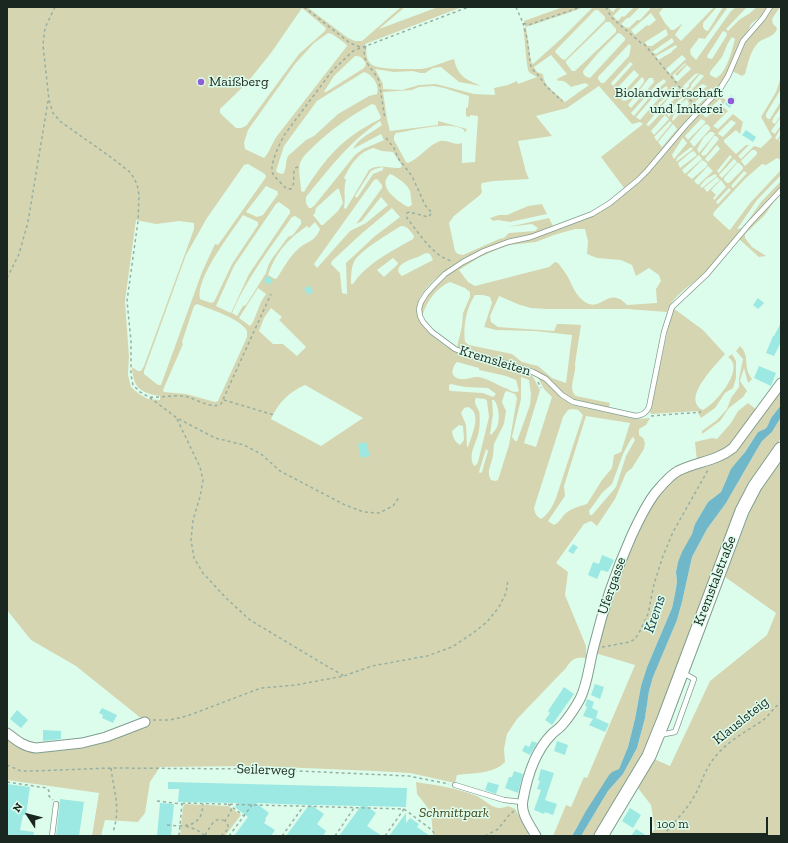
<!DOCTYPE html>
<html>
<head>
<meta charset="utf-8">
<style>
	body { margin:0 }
	#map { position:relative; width:788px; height:843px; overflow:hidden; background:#ddfdec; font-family:"Zilla Slab",serif }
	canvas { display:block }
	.frame { position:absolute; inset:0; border:8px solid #1a2620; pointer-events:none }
	.north { position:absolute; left:8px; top:795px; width:40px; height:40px; -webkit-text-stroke:3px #ddfdec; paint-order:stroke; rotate:306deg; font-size:11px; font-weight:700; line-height:16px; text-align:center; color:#1a2620 }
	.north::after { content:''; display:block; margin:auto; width:14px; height:18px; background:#1a2620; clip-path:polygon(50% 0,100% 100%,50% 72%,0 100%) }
	.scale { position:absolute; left:650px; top:817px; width:118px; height:18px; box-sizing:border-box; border:2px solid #1a2620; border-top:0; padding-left:5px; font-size:12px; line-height:14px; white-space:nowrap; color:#1a2620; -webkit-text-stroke:3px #ddfdec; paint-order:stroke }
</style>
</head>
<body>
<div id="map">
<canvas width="788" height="843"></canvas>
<div class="frame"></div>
<div class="north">N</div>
<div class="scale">100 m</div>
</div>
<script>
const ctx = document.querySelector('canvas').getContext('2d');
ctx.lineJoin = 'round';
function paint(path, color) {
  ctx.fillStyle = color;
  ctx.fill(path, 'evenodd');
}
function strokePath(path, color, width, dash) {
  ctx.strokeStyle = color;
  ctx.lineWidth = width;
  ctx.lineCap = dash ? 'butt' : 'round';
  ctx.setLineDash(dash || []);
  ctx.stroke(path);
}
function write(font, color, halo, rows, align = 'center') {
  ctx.font = font + ' "Zilla Slab",serif';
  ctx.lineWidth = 3;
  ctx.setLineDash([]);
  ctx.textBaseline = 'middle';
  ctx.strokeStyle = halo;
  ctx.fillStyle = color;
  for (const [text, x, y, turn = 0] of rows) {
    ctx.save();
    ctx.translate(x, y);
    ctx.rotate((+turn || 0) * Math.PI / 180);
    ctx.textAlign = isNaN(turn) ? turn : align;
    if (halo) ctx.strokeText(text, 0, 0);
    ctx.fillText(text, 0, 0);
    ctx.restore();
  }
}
paint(new Path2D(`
	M7,7h300l41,31 7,3h7l39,-34h4l-26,22 59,-22h24l-97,37c3,6 -1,13 6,20 6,6 40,5 49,5 11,-1 23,-7 34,-10 4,18 12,20 27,27l-22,-4 -18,-15 -8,1 -8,5h-5l-7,-2 -19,1 -19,-3 8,15v5l19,1 17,-5 17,-1 38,10 21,1 -1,-7 14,-3 9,-4 1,3 19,-7c-3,-2 -6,-3 -8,-5 -3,-5 -4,-36 -6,-44l3,-1 -2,-6 39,-14h21l-13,5 -45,15 5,35 2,2 29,-26 31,-31h15l5,5 4,-5h5l-9,9 5,5 4,-5 2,1 10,-10h6l-11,11h-2l-6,6 4,3 4,1 8,-8h3l10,-11v-2h5l1,2 2,-2h6l-5,6 6,10 6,7h3l9,-7 -8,12 6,6 33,-34h3l-14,16v4l2,3 3,1 15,-24h5l-23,32 -6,-1 -9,12 1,5 5,5 35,-49 5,-4h11l-21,22 2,2 11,-11 11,-7 7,-6h11l-7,9 -10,8 -2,5 -8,11 -15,36 -7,12 -22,22 -52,60 -21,18 -23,-31 42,-33 -3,-2 -8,2 -33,-38 -32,22 -31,8 16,20 -34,5 8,31 3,7 -35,2 -12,2 -1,3 1,6 -2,3 -26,21 -5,7 6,28 3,3 5,1 36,-16 5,-1 5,-5 26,-2 3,-3 -6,-4 -24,3 41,-9 4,8c-8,3 -15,7 -23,9 -16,4 -31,7 -47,14 -20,9 -75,40 -65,68 4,12 24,28 35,33 10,6 22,8 32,10 15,4 30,8 45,12l2,3 8,15 -16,53 12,4 16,-50 -8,-8 -8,-15 9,7 15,16 12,8 65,14 13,-1 -4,7 -7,4v6l4,3 2,5 -1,6 -12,19 -6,5 -11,26 -18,27 -6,-5 -7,3 -28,39 12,9 -3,23 21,51v12c-10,-2 -15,2 -20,10l-49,51 -10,15 -3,15 1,13c-11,12 -33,11 -48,13l-2,8 -45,-10 -35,-2 -120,-5 -95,1 -10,15 -5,31 -7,9 -33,-2 -4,16h-9l7,-43 -92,-13v-43l29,15 48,-4 24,-7 37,-14 -3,-8 -66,-53 -45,-26 -24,-30zM302,8l24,20 -1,3 -26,23 -53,72 -5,2h-5l-16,-15v-4l26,-25 25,-31zM595,10h3l7,7v3l-40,40 -3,-1 -7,-7 1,-2zM651,13l5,7 -7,6 -2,-1 -12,10 -4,-5zM606,22h4l6,7v3l-41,39h-3l-6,-8v-2zM666,29l2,6 -16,11h-5l-2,-4zM723,31l3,1 1,3 -15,24 -4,-1 -1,-2zM328,33l4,1 14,10 1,2 -70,90c-5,7 -8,17 -13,22l-19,-9 -1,-6 4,-13 47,-66 19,-21zM618,33l3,1 4,4v2l-35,38c-4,-1 -7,-3 -7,-7l16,-19zM732,37l3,2c-3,10 -8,34 -19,39l-6,-3v-3l12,-15 6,-14zM672,38l2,4 -18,12 -4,-2zM629,44l2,2 -2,10 -25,27h-3l-3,-4v-2zM676,45l1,2 -5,4v1l-14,8 -2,-4zM551,55l16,19 -10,5 1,2c6,-1 9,2 13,6l14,-4 4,2 -24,17c-9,-10 -21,-14 -22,-28l-6,-2 -3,-5zM682,55l4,4 -16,15 -4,-5zM355,56c7,0 8,3 11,8l-2,4 -38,24h-2l10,-16zM630,62l3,2 -20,22 -2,-3zM685,63l1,1 -11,10 2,2 10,-11 4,4 -13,12h-2l-3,-6zM634,70l5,5 -19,21 -3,-4 3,-7zM364,72c8,2 16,13 13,22l-8,2 -31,18 -24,22 -8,4 -18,16c-3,6 -1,13 -5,18l-5,-1 -2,-2 8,-25 33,-45zM699,73l-10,11v2l-4,4 -2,-4 12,-12zM700,74l4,2 -16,18h-1l-1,-2 5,-5v-2zM642,77l2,2v3c-6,7 -13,22 -23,18zM649,78h4l1,4 -23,26 -3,-3zM664,79l2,3 -12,10 -20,24 -3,-3 26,-29zM702,84l5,2 -15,13 -2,-3zM434,86l10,2 25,8 -1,11 -2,1v8l4,1v-2l8,1 -3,46 -13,1v-20c-8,3 -14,-4 -22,-2 -12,4 -20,17 -32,22l-2,-1 -12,-22v-4l2,-3c16,-2 54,-13 68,-3l1,3 2,-4 -29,-8v4l-48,6 -3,-12 -4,-27 29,-2 7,-3zM666,86l2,2 -28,32 -4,-3 19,-22zM677,86l1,2 -19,18 -1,-2zM711,88l3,2 -16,15h-2l-1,-3zM678,90l3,2 -17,18 -3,-3 7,-8zM685,96l1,1 -17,20 -2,-3 12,-14zM687,99l2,5 -16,17 -1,-2 6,-13zM372,104l3,1 6,12 -1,2c-38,19 -54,38 -76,73l-3,-1c0,-8 -3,-20 -1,-28 3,-7 9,-12 14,-17 19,-18 35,-29 58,-42zM659,109l3,3 -13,14 -3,-1zM665,115l4,4 -15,16 -3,-4zM380,121l2,4c-9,7 -24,13 -29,24l28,-15 3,6 -21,9 -8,6 -41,51 -3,2h-2l-3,-5v-6c23,-28 43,-55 74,-76zM670,121l2,2 -15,18 -3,-4zM673,124l4,5 -15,18 -4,-5zM373,148l9,3 11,1 9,14 -2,2c-10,1 -22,-5 -31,2l-23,39 -2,-1c2,-10 -1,-18 2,-28l-2,-2c6,-13 15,-26 29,-30zM248,164l17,10 1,3 -48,68 -3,-1 -13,28 -41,113h-3l-14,-11v-3l42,-116 21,-37 37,-53zM383,167v3l-10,4 -16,24 -2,-2 16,-25 4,-2zM390,174c6,2 18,11 20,17 1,4 1,10 2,14l-4,2c-10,-6 -32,-20 -18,-33zM377,179l5,6v3l-26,36 6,-3 19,-24 7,8 -22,18 -16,8 -33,37 -3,-4 60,-84zM266,186l11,5 1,3 -15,21 -6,2 -11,-5zM337,189h2l4,14 -5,8 -15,14h-2l-8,-10 2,-2 1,-5zM279,202l11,8v3l-41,61 -18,39 -15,-7 18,-40 42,-62zM392,208l8,9 -25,19 -29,27 1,31 -5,-1 -2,-20 -9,-9 1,-3 28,-26zM243,215l15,7v3l-26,39 -18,38 -3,1 -11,-4c-5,-21 32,-67 43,-84zM295,216l6,4v4l-8,11 -5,2 -17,23 -3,6 -2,7 -20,32 -3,1 -6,10 -5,-3c15,-35 38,-65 60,-96zM136,220l20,4 23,-3 15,2v6l-50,137 -3,5h-3l-6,-4c1,20 8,26 28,29v4l-12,-1 -9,-5 -8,-7 -3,-12 1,-18 -4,-56zM315,222l5,7c-5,13 -13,12 -22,20 -9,8 -15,20 -21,29l-2,1 -7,-4c9,-24 18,-34 39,-49l2,2zM401,226c7,0 9,5 13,10l-1,3c-21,12 -46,24 -60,45h-2c0,-7 0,-16 3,-22 5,-11 36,-29 47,-36zM427,253l3,1 3,6 -31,16c-11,-9 6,-16 13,-18 5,-1 7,-4 12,-5zM393,258l5,5 -1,2 -13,12 -7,-7zM258,288l8,6 -5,8 -8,20 -3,4 -11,-8zM197,304c13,5 40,14 48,24 3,3 2,6 2,9l-29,64 -3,1 -29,-8 -22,-2 -1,-2 20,-46 -1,-2 12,-36zM271,308l11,9 -3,3 27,27 -9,9 -14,-12h-10l-14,-13 5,-13zM457,362l22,6v2l27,6 10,4 3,11 -3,1c-5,0 -7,-3 -11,-4 -9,-4 -17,-9 -26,-11 -8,-1 -18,6 -25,-1 -3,-3 -1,-8 1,-12zM521,377l8,3 2,14 -1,11 -13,36h-2l-3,-4 9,-38zM451,384l14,3 23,1 8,6 -3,3 -10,-4 -32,-2 -2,-1v-5zM305,385l58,33 -42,28 -50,-27c7,-16 18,-27 34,-34zM507,391l8,3 2,4 -8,47 -11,35 -3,1 -4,-1 -2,-4v-6l4,-14 1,-12 10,-20 2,-13 -4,-9 3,-10zM476,398l9,1 2,2 2,16 -11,45 -2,3 -2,1c-7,-13 4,-24 5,-36 1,-4 1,-16 0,-19 -2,-4 -4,-6 -4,-11zM492,400h2c5,6 6,19 3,27 -1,2 -4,6 -6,8l-1,-1 3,-20zM468,407c15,6 3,30 0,40h-1l-1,-22 -5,-12 3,-5zM572,409l6,1 5,5 -27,83c-3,7 -7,16 -15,21 -5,-3 -6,-6 -7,-11l29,-91 5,-7zM586,416l44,7 -9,29 -7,3 -2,13 -10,12 -15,24c-9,3 -17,4 -24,12 -3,4 -4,6 -9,9l-6,-4 17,-25 -1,-10zM459,425l4,1 1,14 -4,5c-6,-4 -7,-8 -8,-14zM633,437l2,3 -9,16 -10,31 -24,28h-2l-1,-4 13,-18 10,-9 11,-30 8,-15zM486,449l2,2 -6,21 -2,1 -1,-1z
	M773,7h7l-8,12 1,5 4,4c-2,10 -14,9 -20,16 -7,8 -9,20 -12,30l-3,2 -10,-5 12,-29 21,-23z
	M780,80h1v9l-15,25v3l2,2h2l11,-18c0,12 -6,11 -9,21l3,2 6,-9v2l-10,14 4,3 6,-9v3l-6,10 2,2 4,-6 -2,7 2,2v17l-4,-2 -11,7 -4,-1 -16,14 -32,34 -1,3 15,14 2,1 20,-27 31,-33v5l-24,25 -20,29 6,-1 18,-26 20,-21v6c-29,25 -49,59 -76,85 -11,12 -34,24 -38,40l-40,-3h-80l-16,-1 -11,-3 -21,-9 -9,20 1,6 7,5 56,4 3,-7h5l19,1 -6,39c2,10 -8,24 1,32l34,7 -1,5 -35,-8 -11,-7 -16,-15 -14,-8 -68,-19 -8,-4 5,-21 1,-13 7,-16v-5l-5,-4 -15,-6c-14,6 -24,20 -28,35l-1,-7 2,-7 4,-8 20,-19 17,-13 21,-10 23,-10 74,-23 57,-38 27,-29 21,-27 31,-31 8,5 -4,6 6,5 -15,15 5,3 15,-15 10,8 -3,12 -4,-4 -12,10v2l12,12 10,-9h3l-11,11 3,3 13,-13 7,2 11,-11 -11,-20 15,-25zM720,99l2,3 -15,15h-2l-2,-3zM701,119l4,2v2l-17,17 -3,-4zM731,120l5,3 -1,1 -12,13 -5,-3 1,-2zM707,124l3,3v2l-16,18 -4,-5v-1l14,-16zM710,132h3l2,2 -16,19 -2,-4 7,-12zM714,136h2l3,3 -13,16 -3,1 -2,-2zM683,138l4,5 -13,16 -2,-4 10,-16zM717,145l3,4 -12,13 -3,-3zM691,147l2,2 -17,13 1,-4zM752,150h3l2,2v2l-12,12 -4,-5zM694,151l3,4 -17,13 -2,-5 13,-11zM699,155l3,4 -17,15 -3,-4zM730,155l2,2 -13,16 -2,-2zM734,159l3,3 -15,16 -3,-3zM702,160l5,3v3l-15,13 -5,-4zM737,163h2l4,4v2l-14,14h-2l-3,-3v-2zM708,166l5,5 -15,14 -4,-4zM744,171l3,2 -14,15 -2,-2zM715,174l2,2 -15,12 -2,-2 6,-7zM717,177l3,3 -13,12 -3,-4zM721,180l5,7 -12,13 -1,-2 3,-3 -5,-5zM729,188l2,2 -13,14 -2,-2zM575,229h10l3,12 -1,13 10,4 24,2 11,5 4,11 13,-8 10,7 2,6 -5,8 1,14 -30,2c-19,-20 -25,8 -42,-3 -9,-6 -12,-15 -16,-23 -3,-6 -7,-11 -11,-16l-3,-1 -6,5 -74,19 -7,-4 -9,-12 21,-13 16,-7 14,-5 26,-3 18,-7zM475,295h8l7,2 2,6 -8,24 12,3 39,1 37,4 -6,48 -14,-5 -14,-12 -16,-4 -10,-8 -43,-9 -4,-3c-2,-15 1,-34 10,-47z
	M781,192l-17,24 -19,18v4l7,9 14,9 -7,1 -20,-18z
	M542,204l5,10 -37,8 -12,-2 -5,1 -3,-3 9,-3h8l21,-9z
	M673,308l30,22 22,24c-8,10 -45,45 -22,56 12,-6 43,-41 25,-53l4,-3 4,7v17l-3,10 -8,5 -10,15 -14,10 -4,-7 -46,3 -1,-2 17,-79z
	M740,346c11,11 2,20 12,33l-4,4 -4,-15 -4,13 7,10 -4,6 -14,11 -9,13 -18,13v-3l15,-11 10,-11 4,-11 8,-11v-8l4,-20 -7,-8z
	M781,390v15l-10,13 -4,9 -2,2 -7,3 -2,3 -29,43 -6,14 -13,10 -13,22 -3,10 -14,28 -2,10 1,10 -2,12 -3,14 -25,59 -6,19 -6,33 -7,28 -9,22 -4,3 -37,53 -6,11h-19l13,-31 5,2 13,-30 3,1 48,-113 -40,-12 9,-38 35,-89 19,-30 10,-12 11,-9 35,-11 19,-11z
	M748,403l9,7 -17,24 -16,17 -27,10 -2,-19 17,-4 5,1 14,-16 7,-12z
	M781,417v21l-13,19 -32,51 -30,80 -61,166 -50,82h-14l27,-45 15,-17 14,-26 8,-30 4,-27 4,-14 24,-57 5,-18 10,-45 15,-28 19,-26 30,-52 6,-10 10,-9z
	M781,464v372h-132l6,-7 -4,-24 -13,-17 16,-29 16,7 40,-85 57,-46 9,-22 -51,-36 29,-76 8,-15 16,-21z
	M416,782c19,3 40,6 58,13 13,4 18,18 34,11l7,3 14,24 -3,3h-93l-2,-24 -14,-18z
	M185,804l43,2 13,9 -16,21h-45l3,-29z`), '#d5d6b1');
paint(new Path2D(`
	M781,405v12l-9,15 -10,9 -6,10 -30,52 -19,26 -15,28 -10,45 -5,18 -24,57 -4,14 -4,27 -8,30 -14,26 -15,17 -27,45h-9l14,-25 23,-36 3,-3 7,-3 9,-22 7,-28 6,-33 6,-19 25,-59 3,-14 2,-12 -1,-10 2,-10 4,-10 10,-18 3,-10 13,-22 13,-10 10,-23 14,-17 13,-20 7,-3 2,-2 4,-9z`), '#71b7ca');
paint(new Path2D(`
	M731,95l5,4 -6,9 -5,-4z
	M746,130l10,7 -3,5 -11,-7z
	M267,276l6,4 -4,5 -5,-4z
	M310,286l3,6 -5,3 -4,-7z
	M758,298l6,5 -6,6 -5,-4z
	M781,323v19l-7,14 -8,-3 7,-17h1z
	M759,366l17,7 -5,13 -17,-8z
	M366,442l4,14 -9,2 -3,-14z
	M573,544l5,3 -5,7 -5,-3z
	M602,555l12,5 -6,12 -7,-2 -4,9 -9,-4 5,-13 6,2z
	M595,684l9,3 -4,12 -9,-4z
	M564,687l10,7 -22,31 -7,-5 5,-7 -2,-2z
	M587,699l7,3 -2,6 6,3 -2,7 13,6 -4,8 -16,-7 4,-6 -10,-3 4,-9h1l-3,-1z
	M102,708l15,7 -4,8 -11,-5 1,-3 -4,-2z
	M17,710l11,10 -7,8 -11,-9z
	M43,730l18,1v8l-18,2z
	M532,741l5,2 -7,12 -8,-4 3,-6 4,2z
	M557,741l11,4 -3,10 -11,-4z
	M541,769l13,4 -9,27 12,4 -4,11 -8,-3 -1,2 -10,-4 7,-20 -4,-1 3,-8 -2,-1z
	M514,771l9,3 -5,19 -13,-5 4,-11h3z
	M168,782l239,6 -1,19 -39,-1 9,7 -9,13 15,10h-43l22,-30 -50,-1 13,9 -7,10 9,7 -3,5h-37l23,-31 -53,-2 13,10 -4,6 1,1 -2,3 11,7 -4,6h-37l14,-19 -13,-10 3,-4 -60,-1 1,-13h-11z
	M488,782l11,3 -3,9 -11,-4z
	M7,784l23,3 -4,28h-3l-3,15 14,2 -1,4h-26z
	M60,799l24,3 -5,34h-23z
	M160,803l14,1 -3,32h-14z
	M630,808l11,7 -8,13 -11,-7z
	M406,813v10l4,-5 9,6 -2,3 13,9h-41z
	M636,829l11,7h-16z`), '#9ce8e2');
const service = new Path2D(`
	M770,7l-7,11 -20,23 -15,35 -8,13 -34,36 -39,46 -9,9 -28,23 -18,11 -61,23 -23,5 -24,9 -21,11 -18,12 -11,11 -8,9 -5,8 -2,7 1,7 3,6 9,10 23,17 10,4 47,12 21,7 13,7 16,16 11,7 63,14c7,-1 10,-3 13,-9l15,-75 8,-25 35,-33 43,-51 31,-33
	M660,735l15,-3 19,-53 -11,-6
	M455,785l49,15 18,2
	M52,836l4,-32`);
const minor = new Path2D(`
	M7,733c9,7 17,14 29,15l46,-5 24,-6 39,-15
	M536,836c-6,-11 -16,-23 -13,-36 4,-23 12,-49 29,-66 3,-3 8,-6 11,-10 6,-7 12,-16 17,-25 8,-16 9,-35 14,-53 9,-37 21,-73 37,-109 7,-15 14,-31 25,-45 6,-7 13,-16 22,-21 18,-9 39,-10 55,-23l48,-65`);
const secondary = new Path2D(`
	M601,836l48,-80 15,-37 78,-208 13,-25 26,-37`);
strokePath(service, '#809e8f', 6);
strokePath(minor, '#809e8f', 11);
strokePath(secondary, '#809e8f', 15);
strokePath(new Path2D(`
	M55,7l-10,21 -2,17 6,55 4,13 8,9 51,36 19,15 6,11 2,11 -1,26 -11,80 4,40v34l2,10 7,7 9,5 28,21 38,20 29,7 17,9 19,17 65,34 19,7 15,1 14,-7 7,-10
	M304,7l46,36 10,4
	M516,7l7,16 5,2 53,-18
	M606,7l5,10 30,26 4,2 51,62
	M523,23l4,15 4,30 7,7 8,11 16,15
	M366,46c-7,15 9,24 13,35l6,38
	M386,138l8,10 4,10 14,18 13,29 7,8 -4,4 -19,-5 -2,1v5c11,14 28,41 46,43
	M298,167l-3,1c-3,7 1,15 -4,21 -5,0 -7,-2 -10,-6 -4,-4 -9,-8 -9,-13 -1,-9 9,-29 13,-36l47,-63 21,-20 110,-42 7,-2
	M7,278l12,-24 9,-32 20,-121
	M538,382l3,6
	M150,397c13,1 26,-3 38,0 10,3 23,12 33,7l50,-110
	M224,400l50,15
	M651,416l50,-4
	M177,419l23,48 3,13 -3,17 -7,23 -2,20 3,18 9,15 23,25 24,22 75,45 19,11
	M602,647l28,-5 5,-3 4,-6 9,-19 6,-30 9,-28 10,-24 35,-62
	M153,720h17l17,-4 74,-28 35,-3 48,-9 28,-10 55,-10 25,-9 21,-14 14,-11 12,-15 7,-14 2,-13
	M7,765l14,6h12l78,-3 144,1 154,7 40,8
	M111,768c3,25 10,39 2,64
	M7,782l40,6 2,3v5l4,4
	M157,801l25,3 -3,32
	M182,804l3,-1 219,6 -19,27
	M228,804l16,12
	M404,809l28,21 4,6
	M167,825c19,2 35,2 36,-21
	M186,826l11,4 7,5
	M205,835c5,-7 9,-20 20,-14
	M221,836l7,-7v-4l-3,-4 5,-8 2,-6
	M229,836l23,-31
	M282,836l21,-29
	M335,836l19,-28
	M485,836l13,-7 12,-15 4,-3
	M663,836c9,-12 21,-23 29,-36 9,-14 12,-30 23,-43 12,-15 28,-24 44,-34 9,-5 14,-15 22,-21`), '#96afa2', 1.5, [3, 3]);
strokePath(service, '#fff', 4.5);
strokePath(minor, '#fff', 9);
strokePath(secondary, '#fff', 13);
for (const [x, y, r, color] of [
	[201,82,4,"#8e5ed8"],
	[731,101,4,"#8e5ed8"]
]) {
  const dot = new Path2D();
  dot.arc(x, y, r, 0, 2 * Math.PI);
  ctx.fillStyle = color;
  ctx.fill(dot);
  strokePath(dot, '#ddfdec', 1.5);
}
write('14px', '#1a2620', '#ddfdec', [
	["Maißberg",209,82],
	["Biolandwirtschaft",723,93,"right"],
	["und Imkerei",723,109,"right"]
], 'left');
write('14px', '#1a2620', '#ddfdec', [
	["Kremsleiten",495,361,17],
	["Kremstalstraße",715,581,-69],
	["Ufergasse",612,586,-71],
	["Klauslsteig",741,721,-39],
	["Seilerweg",266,770,2]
]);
write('italic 14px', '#434216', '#ddfdec', [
	["Schmittpark",454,813]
]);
write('italic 15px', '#193b43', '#ddfdec', [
	["Krems",655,614,-71]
]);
</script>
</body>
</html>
